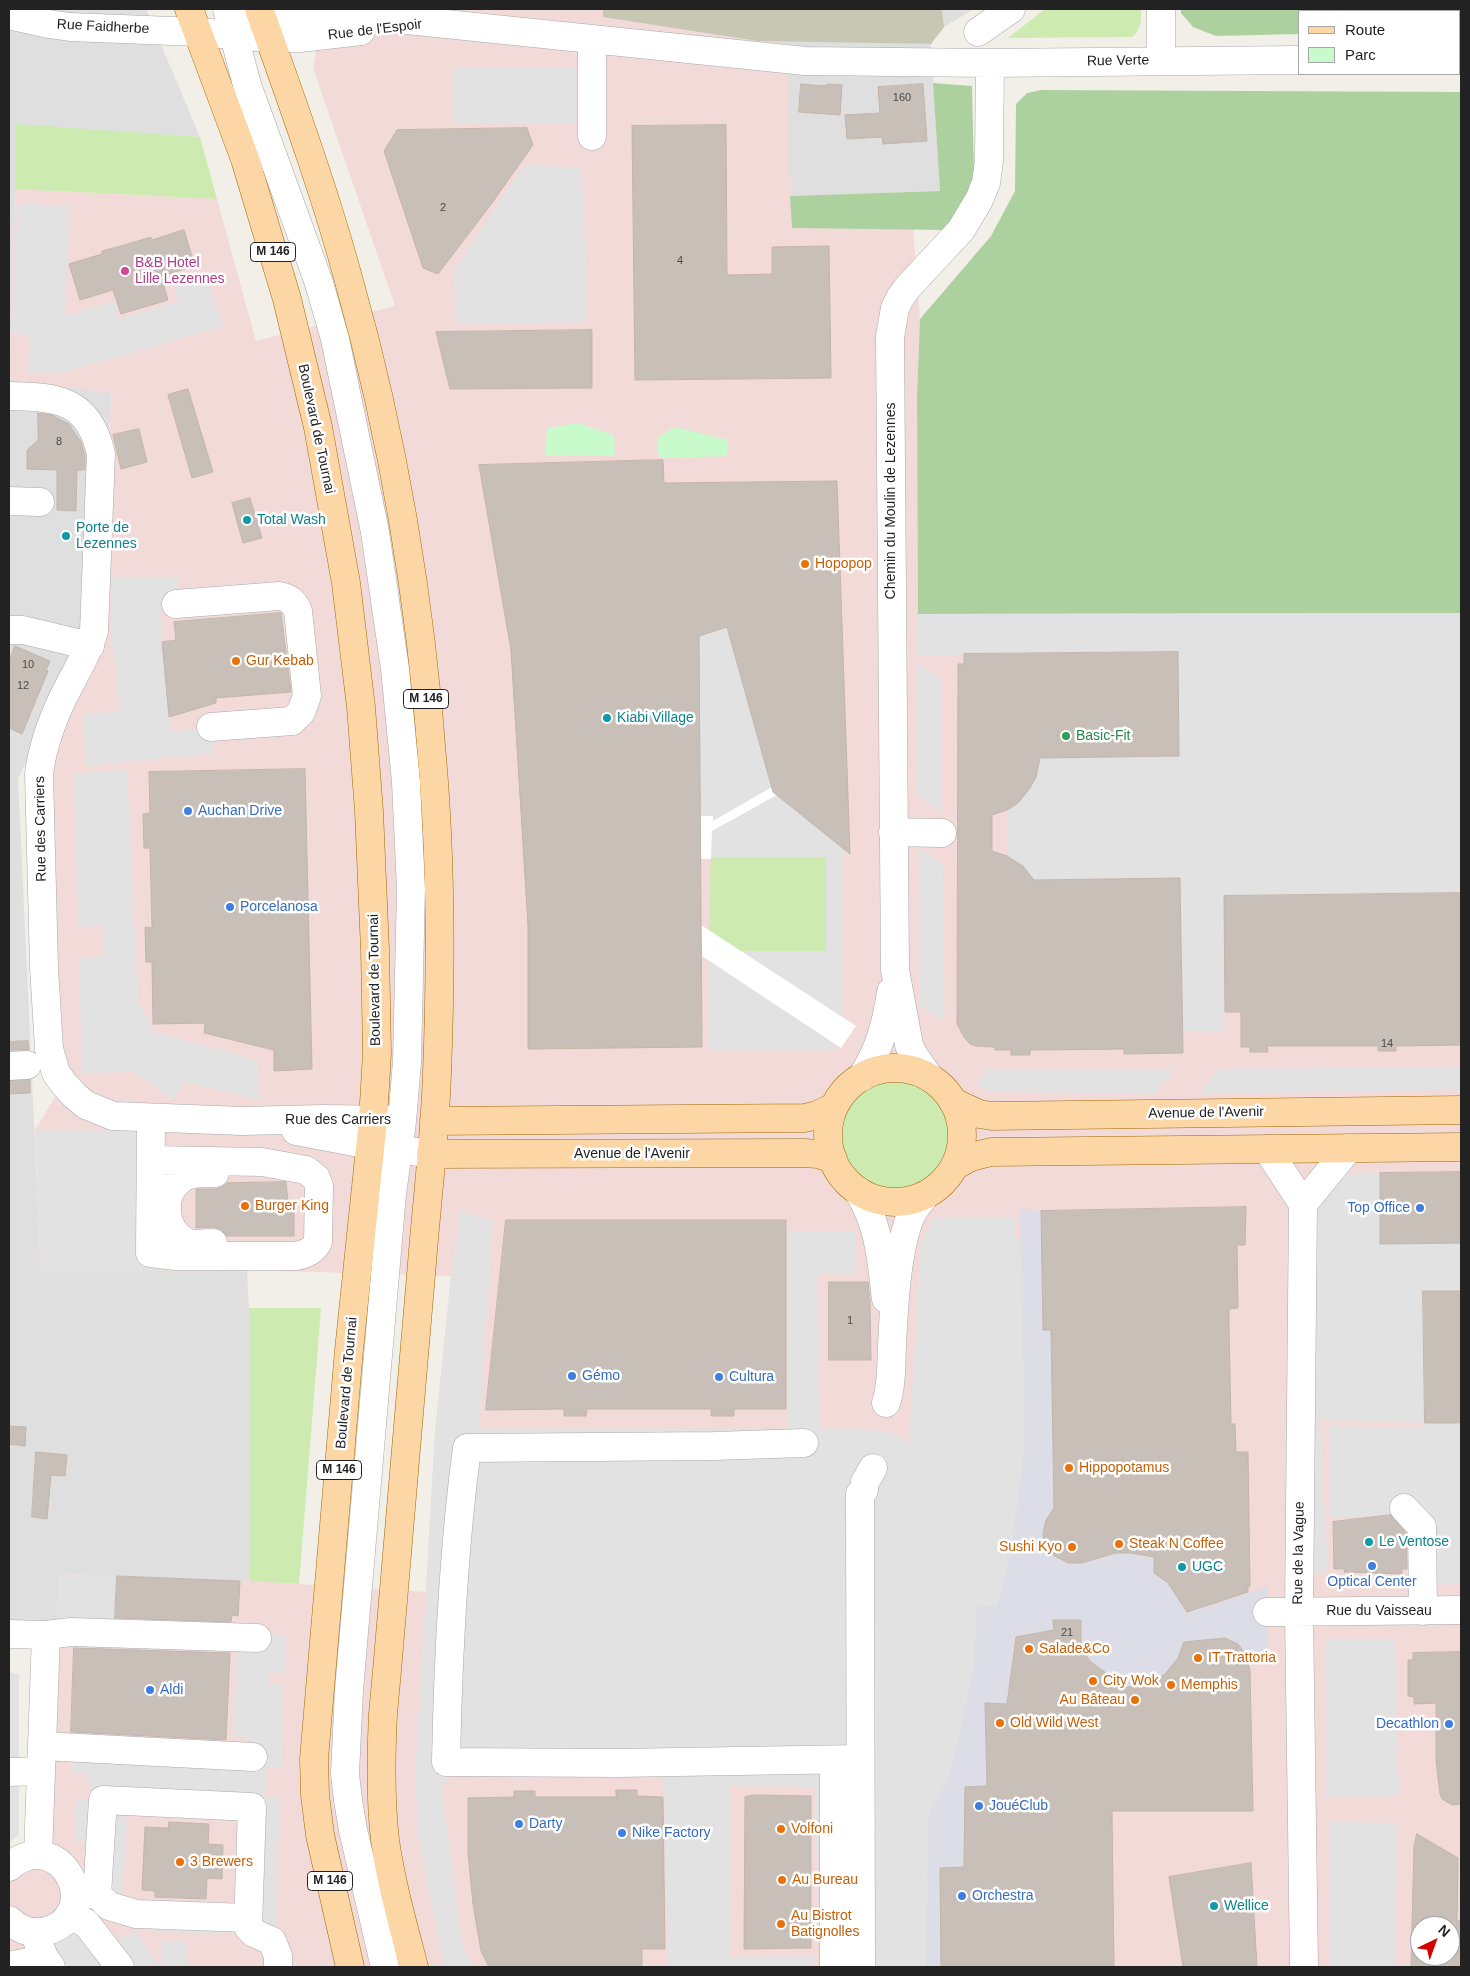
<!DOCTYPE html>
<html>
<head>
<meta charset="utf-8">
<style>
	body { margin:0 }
	#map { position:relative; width:1470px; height:1976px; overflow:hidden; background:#f2efe9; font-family:Helvetica,sans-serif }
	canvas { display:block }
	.frame { position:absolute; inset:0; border:10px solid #222; pointer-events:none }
	.legend { position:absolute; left:1298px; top:10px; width:162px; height:65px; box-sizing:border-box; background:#fff; border:1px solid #a7a7a7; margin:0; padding:6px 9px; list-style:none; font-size:15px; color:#222 }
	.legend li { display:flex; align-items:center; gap:10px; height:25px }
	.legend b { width:25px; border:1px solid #a7a7a7 }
	.north { position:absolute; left:1410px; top:1916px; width:50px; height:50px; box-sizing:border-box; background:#fff; border:1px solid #a7a7a7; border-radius:50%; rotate:42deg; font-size:14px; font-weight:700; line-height:20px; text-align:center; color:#222 }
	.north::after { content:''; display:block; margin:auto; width:18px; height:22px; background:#d40000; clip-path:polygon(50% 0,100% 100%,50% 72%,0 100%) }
</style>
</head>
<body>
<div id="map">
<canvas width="1470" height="1976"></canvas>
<div class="frame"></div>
<ul class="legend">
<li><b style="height:6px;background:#fcd6a4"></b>Route</li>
<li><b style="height:14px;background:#c8facc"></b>Parc</li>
</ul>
<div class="north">N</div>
</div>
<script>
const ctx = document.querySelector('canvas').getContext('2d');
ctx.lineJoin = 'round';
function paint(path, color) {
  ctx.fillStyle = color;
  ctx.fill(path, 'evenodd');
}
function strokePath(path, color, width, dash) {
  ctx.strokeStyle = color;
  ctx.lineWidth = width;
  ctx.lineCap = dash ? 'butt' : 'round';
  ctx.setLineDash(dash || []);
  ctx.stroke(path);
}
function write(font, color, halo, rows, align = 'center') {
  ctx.font = font + ' Helvetica,sans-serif';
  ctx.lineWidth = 5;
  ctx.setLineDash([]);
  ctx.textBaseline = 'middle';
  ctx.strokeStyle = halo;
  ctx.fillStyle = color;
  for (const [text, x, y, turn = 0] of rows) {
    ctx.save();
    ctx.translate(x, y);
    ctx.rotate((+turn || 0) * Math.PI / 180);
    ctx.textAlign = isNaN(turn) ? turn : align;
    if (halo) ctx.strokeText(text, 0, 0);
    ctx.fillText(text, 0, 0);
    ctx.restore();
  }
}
paint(new Path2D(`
	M9,9h137l54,128 -184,-12v64l-7,191 103,12 -16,212 -78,175 23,493 206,-2 2,38 1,273 -191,-7 -2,48 -48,-2z
	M942,9h32l-30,18z
	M786,41l145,3 9,147 -150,5z`), '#e0dfdf');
paint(new Path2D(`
	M297,9h306v7l154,25h29l6,187 121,1 7,90 -3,78 1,217 543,-1v1354h-1452v-100l18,-11 30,-234 2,-48 191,7 176,11 9,-160 16,-156 -204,-6 -206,2 -6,-142 28,-46 -22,-323 55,-157 16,-211 -103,-13 7,-191 201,10 39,142 139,-35 -82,-238 3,-14zM1420,1926h30v30h-30z`), '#f2dad9');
paint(new Path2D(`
	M603,9h339l2,18 -13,17 -174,-3 -154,-24z`), '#c7c7b4');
paint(new Path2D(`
	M1045,9h96c0,11 1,20 -9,28l-124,1z
	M1409,9h52v24l-2,-1v-21h-49z
	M16,124l184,13 17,62 -201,-10z
	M711,857h116l-1,94h-118z
	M841 1135a55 55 0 1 1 110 0a55 55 0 1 1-110 0Z
	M249,1308h72l-22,276 -49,-3z`), '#cdebb0');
paint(new Path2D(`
	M1181,9h228l1,2h-111v23l-83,2 -23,-9 -12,-14z
	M933,83l39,3 2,87 -8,28 -20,29 -154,-2 -2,-32 150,-5z
	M1041,90l420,2v521l-543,1 -1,-217 3,-78 71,-83 24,-45 1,-87 11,-11z`), '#add19e');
paint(new Path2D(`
	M578,423l36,12 1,21h-70l2,-28z
	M675,427l53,13 -1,16 -68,2 -2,-20z`), '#c8facc');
paint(new Path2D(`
	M454,67l121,1v56l-121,-1z
	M524,165l58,3 6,154 -132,2 -2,-53z
	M18,203l52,3 -5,110 49,-15 5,18 59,-18 -3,-14 31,-9 18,48 -166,48 -30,-1 2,-38 -18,-1z
	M111,577h67v36l-18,1 11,118 40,-5 3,26 -128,13 -4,-51 38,-4 -9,-80z
	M1461,613v280l-237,3v136h-42l-2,-153 -146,1 -11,-14 -16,-10v-46l11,-7 13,-15 5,-11 1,-19 142,-2 -1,-104 -261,4 1,-42z
	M727,627l46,165 70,56 1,188 -10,13 -127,1 1,-99h118v-94h-115l2,-41h-13l-1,-180z
	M917,662l25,19v133l-27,-21z
	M127,769l11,233 17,30 102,28 2,40 -75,-18 -11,18 -39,-28 -52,1 -3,-115 25,-2 -1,-30 -25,1 -4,-153z
	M919,848l24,16 1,157 -25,-16z
	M1461,1067v23l-263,4 22,-25z
	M1174,1069l-20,25 -165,-2 -13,-8 11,-14z
	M35,1130l127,1 1,140 -122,1z
	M1339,1173h41v71l81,-1v48h-38l2,132h36v161l-34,1 -2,-71 -95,4 -1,-92 95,2v-5l-104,-3 8,152 -19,2v-356z
	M460,1212l33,9 -14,208 308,1 -1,-198h69l1,41h-38l1,155 67,3 23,11 12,-200 14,-25h81v20h4l5,209 -13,100 -15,60 -20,1 -3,60 -23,105 -22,43 -3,152h-107l-4,-180 -85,-2v172l84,-1 -1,11h-145l-4,-190 -213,-6 -9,20 21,159 12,17h-31l-25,-124 -4,-66 20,-345 16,-156z
	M59,1574l58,2 -2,45 -58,1z
	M237,1632l49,3 -1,38 -15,-1v12h14l-3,83h-14l-3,30 16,1 -4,128 -40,2 -1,6 -79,-2 -1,-30 60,1v6h14l11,-7 2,-80 -100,-7 -21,-3 -8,6h14l-4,75 -17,-1 -15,-50h-15v-43h15l4,-8 -9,-11v-7h-15l2,-33 169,8 6,-10 -15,-1z
	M1395,1639l4,157 -73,2 -1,-158z
	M9,1672l10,3v160l-10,8z
	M1329,1822l68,1 -2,144h-66z
	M96,1915l20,24 21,-8 23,36h-94l-15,-22z
	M161,1941l27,1 -1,25h-26z`), '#e2e2e2');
paint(new Path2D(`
	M1020,1208l21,3 2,119h8l3,178 -5,6 -5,12v13l4,8 5,8 15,8h14l33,-10h16l23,5v15l14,10 12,17 5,13 83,-26 -1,68h-21l-8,-11 -13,-6 -40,4 -7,16 -13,16 -19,11 -25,3 -13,-3 -3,-13 -14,-10 -8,-11 -2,-31h-27v10l-38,7 -3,11 -6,56 -22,-1 2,83 -22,1 -1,80 -24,2 1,98h-15l3,-152 22,-43 23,-105 3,-60 20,-1 15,-60 13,-100z`), '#dddde8');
paint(new Path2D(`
	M772,787l5,8 -65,36 -1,28h-10l-1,-43h13v5z
	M701,925l155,101 -15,22 -139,-92z`), '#fff');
const building = new Path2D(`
	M801,84l24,2 2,-2 15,1 -2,30 -41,-3z
	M923,84l4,57 -44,3 -1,-7 -35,2 -2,-24 35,-2 -2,-26z
	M726,125l1,150 45,-1v-27l57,-1 2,132 -196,2 -3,-254z
	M527,128l6,17 -41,58 -54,71 -15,-6 -39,-117 13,-21z
	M184,230l11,36 -34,10 7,24 -47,14 -8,-24 -33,10 -11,-36 33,-10v-3l19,-5 30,-9v3z
	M592,330v58l-142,1 -14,-57z
	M188,389l25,83 -21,6 -24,-83z
	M38,413l14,2 17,9 12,18 4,14v14h-8l-1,41 -19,-1v-40l-30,-1v-19l11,-10z
	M139,429l8,33 -26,7 -8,-34z
	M663,460l1,23 173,-2 13,373 -77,-62 -46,-165 -28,9 3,411 -174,2v-123l-17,-276 -32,-185z
	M250,498l12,40 -19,5 -11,-40z
	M281,613l10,79 -75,6v5l-47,14 -7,-75 14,-2 -2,-18z
	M15,646l35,15 -4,9 2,1 -26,63 -13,-6v-67z
	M1178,652l1,104 -139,2 -4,19 -6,11 -12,15 -11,7 -15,5v36l15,5 16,10 11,14 146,-2 3,175 -59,1v-5l-94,1v5h-19v-5h-16v-3l-19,-1 -6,-2 -6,-7 -7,-13 1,-360h6v-10z
	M305,769l7,300 -38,2v-21l-70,-17 1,-10 -52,1 -1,-62h-6l-1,-35 7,1 -2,-80h-6l-1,-34 7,-1 -1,-41z
	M1461,893v152l-65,1v5h-18v-5h-111l1,6h-18v-5h-9v-35h-16l-1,-116z
	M28,1041l1,9h-20v-8z
	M30,1080v13l-21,1v-13z
	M1461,1172v71l-81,1v-71z
	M286,1182l2,20h6v34h-67l-7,-7 -7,-2 -17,1v-39h19l7,-2 5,-4z
	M1246,1207l-1,38h-8l1,63 -9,1v16l2,99h4l1,28h12l2,134h-2v6l-61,20 -19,-29 -14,-10v-16l-23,-4h-16l-33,10h-14l-15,-8 -9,-16 -1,-6 3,-13 8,-12 -3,-178h-8l-2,-119z
	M506,1220h280v189h-52v7h-23v-7h-124l-1,7h-22v-7l-78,1z
	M829,1282h39l2,19 1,59h-42z
	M1423,1291h38v132h-36z
	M9,1426l17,1 -1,19 -16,-2z
	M36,1452l31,3 -2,21 -14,-1 -4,44 -15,-2z
	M1391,1515l15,18 1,36h-5v5l-58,-2 1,-3h-11l-1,-47z
	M117,1576l123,5 -2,35 -6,-1 -1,7 -116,-4z
	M1053,1620h28v29l10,13 14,10 3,14 13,2 25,-3 19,-11 13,-16 6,-16 41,-4 13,6 8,11 4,16 3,140h-141l2,156h-173l-1,-99 24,-1 1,-80 22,-1 -2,-83 22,1 9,-67 38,-7z
	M74,1648l156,5 -4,87 -155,-8z
	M1461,1652v152l-9,1 -10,-6 -2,-5 -4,-33v-58l-22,1v-7l-6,-1v-36h5v-7z
	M616,1790h21v6l26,1 2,152h-23v18h-153l-8,-16 -8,-47 -5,-51v-55l46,-1v-6h21v6h81z
	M754,1795l57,1v152l-67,1 1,-152z
	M169,1822l40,2 -1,20 15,1 -1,34 -15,-1 -1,21 -51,-2v-6l-13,-1 3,-63 23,1z
	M1417,1834l41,24 -1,63h4v46h-50l3,-121zM1420,1926h30v30h-30z
	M1251,1863l6,104h-74l-14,-90z`);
paint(building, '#c7bfb8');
strokePath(building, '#c4b6ab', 1);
const minor = new Path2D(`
	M227,9l20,76 72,198 16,56 40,193 20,137 11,113 5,107 -4,173 -5,59 -10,73 -43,496 -4,84 3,26 5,30 32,137
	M238,9l75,7 65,1 427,44 185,2 309,-3
	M1161,9v52
	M9,15l40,9 21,3 128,5 71,6h31l61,-7
	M978,32l33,-23
	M592,39v97
	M1459,58h2
	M9,396c48,1 80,3 92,58l-7,177c-5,20 -15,35 -24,53 -15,28 -27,58 -31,90l5,193 5,82 7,24 8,11 11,12 11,9 27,11 129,5 82,-2 72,1
	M9,501l31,1
	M176,604l103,-8c11,2 15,6 19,15l9,85 -6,16 -9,9 -81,6
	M9,630h14l67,16
	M893,832l49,1
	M9,1066l18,-1
	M862,1077c18,-29 24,-52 29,-85
	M929,1077l-15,-21 -5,-11 -14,-75 -5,-633 5,-29 5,-10 8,-11 53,-57 18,-30 7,-17 3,-22 1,-98
	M151,1118l-1,135 26,3h120c10,-2 17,-5 22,-14l1,-56 -3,-8 -10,-8 -44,-8 -111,-2
	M296,1131l74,14 61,9
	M1267,1149l36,55 -4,408 5,355
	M858,1191c22,35 23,69 28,108
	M1303,1204l46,-56
	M213,1243c-8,0 -20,2 -27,-1 -23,-12 -26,-48 -5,-63 9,-7 22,-6 34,-6
	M886,1403c6,-18 5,-38 6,-57 2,-39 4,-86 16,-123 3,-10 9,-18 16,-26
	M804,1443l-90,3 -247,2c-14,104 -19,210 -21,314l171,1 243,-4
	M1404,1508l18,19 1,84
	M1267,1612l194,-2
	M9,1634l37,1 25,-3 186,6
	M42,1746l211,11
	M834,1760v207
	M9,1772l32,-1
	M38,1855l8,-220
	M9,1867c50,-44 98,45 38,64 -14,4 -27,-1 -38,-11
	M97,1894l12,12 27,8 112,4
	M76,1895l21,-1 6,-94 149,7 -4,120 6,6 18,8 6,15v11
	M69,1915l17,8 34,44
	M34,1933l11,26 6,8
	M9,1967l4,-2 32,-6
	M861,1967l-1,-473 4,-4 1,-8 8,-14`);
const major = new Path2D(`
	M189,9l56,150 42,140 31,128 28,156 15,124 8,104 6,139 2,103 -4,67 -24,230 -35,409 1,36 5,40 30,132
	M259,9c32,90 65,180 90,272 45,159 72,323 84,488 8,100 8,203 4,304 -2,63 -10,127 -15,190 -12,151 -25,301 -39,451 -2,42 -3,84 2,126 6,43 18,85 29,127
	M828 1135a67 67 0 1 1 134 0a67 67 0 1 1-134 0Z
	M953,1102l26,12 13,2 469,-6
	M434,1121l371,-3 12,-3 17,-8
	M431,1154l373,-1 14,1 15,5
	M956,1165l15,-8 20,-5 470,-5`);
strokePath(minor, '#a9a9a9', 29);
strokePath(major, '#a06b00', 29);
strokePath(minor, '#fff', 28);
strokePath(major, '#fcd6a4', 28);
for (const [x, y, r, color] of [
	[125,271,5,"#d1479c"],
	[247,520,5,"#0f9aa8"],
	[66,536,5,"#0f9aa8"],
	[805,564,5,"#e8710a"],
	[236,661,5,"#e8710a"],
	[607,718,5,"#0f9aa8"],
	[1066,736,5,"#2e9e5b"],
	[188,811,5,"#3f7fe0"],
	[230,907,5,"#3f7fe0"],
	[245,1206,5,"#e8710a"],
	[1420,1208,5,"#3f7fe0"],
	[572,1376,5,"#3f7fe0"],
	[719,1377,5,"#3f7fe0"],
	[1069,1468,5,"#e8710a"],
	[1369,1542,5,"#0f9aa8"],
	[1119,1544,5,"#e8710a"],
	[1072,1547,5,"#e8710a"],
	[1372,1566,5,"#3f7fe0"],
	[1182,1567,5,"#0f9aa8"],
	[1029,1649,5,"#e8710a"],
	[1198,1658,5,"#e8710a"],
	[1093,1681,5,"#e8710a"],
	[1171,1685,5,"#e8710a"],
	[150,1690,5,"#3f7fe0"],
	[1135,1700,5,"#e8710a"],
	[1000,1723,5,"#e8710a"],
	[1449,1724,5,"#3f7fe0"],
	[979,1806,5,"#3f7fe0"],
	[519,1824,5,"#3f7fe0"],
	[781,1829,5,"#e8710a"],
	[622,1833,5,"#3f7fe0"],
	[180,1862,5,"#e8710a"],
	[782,1880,5,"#e8710a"],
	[962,1896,5,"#3f7fe0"],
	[1214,1906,5,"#0f9aa8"],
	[781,1924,5,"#e8710a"]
]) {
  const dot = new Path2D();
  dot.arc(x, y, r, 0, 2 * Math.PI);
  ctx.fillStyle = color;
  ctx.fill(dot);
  strokePath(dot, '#fff', 2);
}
write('11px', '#4b4948', null, [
	["160",902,98],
	["2",443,208],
	["4",680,261],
	["8",59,442],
	["10",28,665],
	["12",23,686],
	["14",1387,1044],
	["1",850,1321],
	["21",1067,1633]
]);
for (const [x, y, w] of [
	[273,252,45],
	[426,699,45],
	[339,1470,45],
	[330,1881,45]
]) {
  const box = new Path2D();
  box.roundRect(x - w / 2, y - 9.5, w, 19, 4);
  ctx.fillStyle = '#fff';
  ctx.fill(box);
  strokePath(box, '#222', 1);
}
write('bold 12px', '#222', null, [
	["M 146",273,252],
	["M 146",426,699],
	["M 146",339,1470],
	["M 146",330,1881]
]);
write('14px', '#222', '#fff', [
	["Rue Faidherbe",103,27,3],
	["Rue de l'Espoir",375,30,-7],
	["Rue Verte",1118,61,-1],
	["Boulevard de Tournai",316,429,78],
	["Chemin du Moulin de Lezennes",891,501,-90],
	["Rue des Carriers",41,829,-91],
	["Boulevard de Tournai",375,980,-91],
	["Avenue de l'Avenir",1206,1113,-1],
	["Rue des Carriers",338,1120],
	["Avenue de l'Avenir",632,1154],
	["Boulevard de Tournai",347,1383,-85],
	["Rue de la Vague",1299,1553,-89],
	["Rue du Vaisseau",1379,1611]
]);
write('14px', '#b23c85', '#fff', [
	["B&B Hotel",135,263],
	["Lille Lezennes",135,279]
], 'left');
write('14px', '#0d838f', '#fff', [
	["Total Wash",257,520],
	["Porte de",76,528],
	["Lezennes",76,544],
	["Kiabi Village",617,718],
	["Le Ventose",1379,1542],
	["UGC",1192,1567],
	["Wellice",1224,1906]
], 'left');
write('14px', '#c56008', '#fff', [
	["Hopopop",815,564],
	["Gur Kebab",246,661],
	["Burger King",255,1206],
	["Hippopotamus",1079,1468],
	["Steak N Coffee",1129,1544],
	["Sushi Kyo",1062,1547,"right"],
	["Salade&Co",1039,1649],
	["IT Trattoria",1208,1658],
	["City Wok",1103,1681],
	["Memphis",1181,1685],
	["Au Bâteau",1125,1700,"right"],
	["Old Wild West",1010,1723],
	["Volfoni",791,1829],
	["3 Brewers",190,1862],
	["Au Bureau",792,1880],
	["Au Bistrot",791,1916],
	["Batignolles",791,1932]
], 'left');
write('14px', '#27864d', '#fff', [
	["Basic-Fit",1076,736]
], 'left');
write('14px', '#366cbe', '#fff', [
	["Auchan Drive",198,811],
	["Porcelanosa",240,907],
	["Top Office",1410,1208,"right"],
	["Gémo",582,1376],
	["Cultura",729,1377],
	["Optical Center",1372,1582,"center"],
	["Aldi",160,1690],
	["Decathlon",1439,1724,"right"],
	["JouéClub",989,1806],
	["Darty",529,1824],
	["Nike Factory",632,1833],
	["Orchestra",972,1896]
], 'left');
</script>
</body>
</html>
